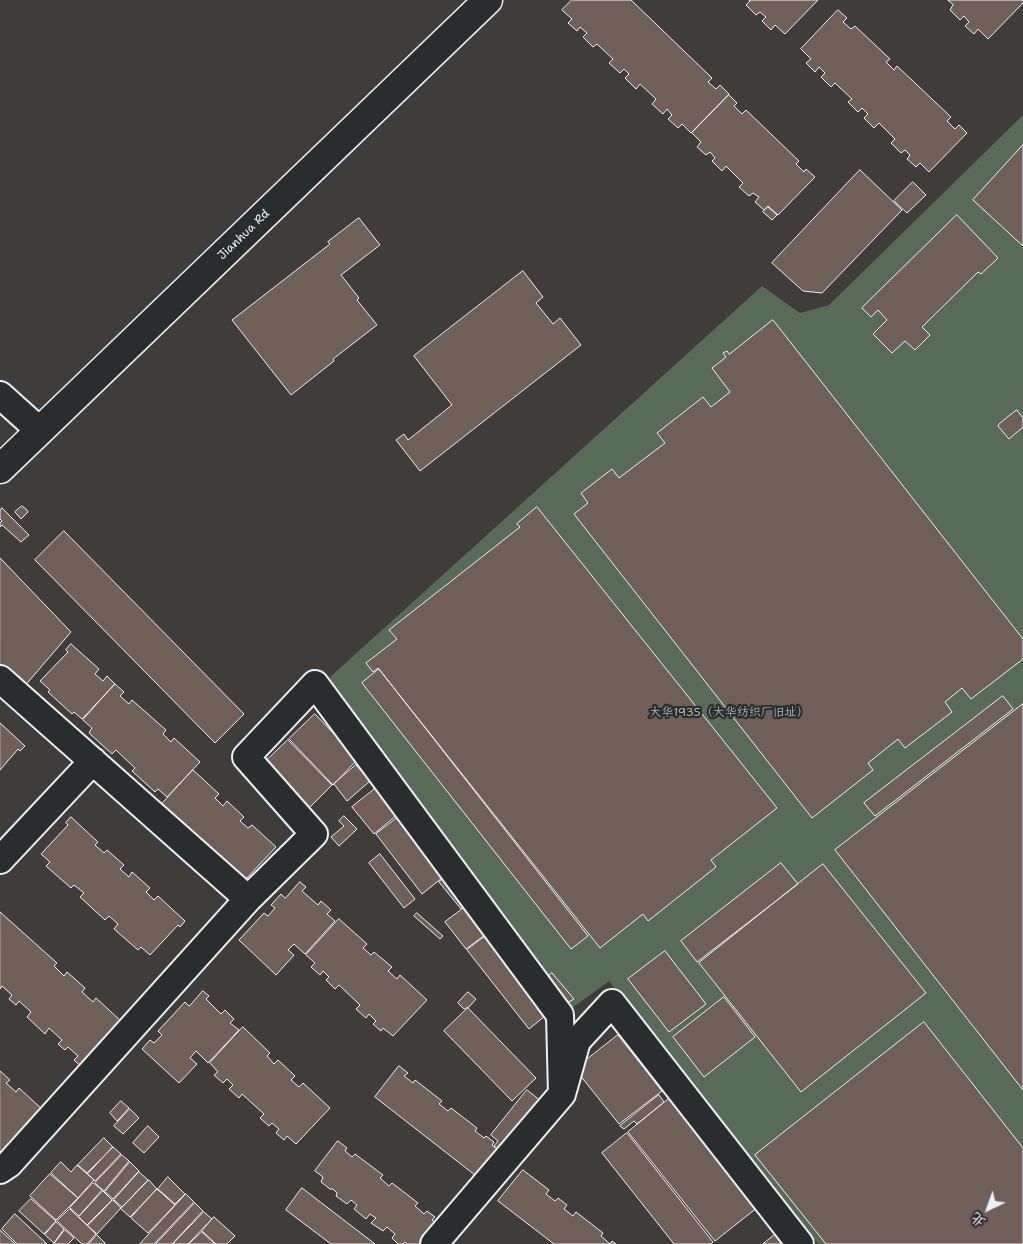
<!DOCTYPE html>
<html>
<head>
<meta charset="utf-8">
<style>
	body { margin:0 }
	#map { position:relative; width:1023px; height:1244px; overflow:hidden; background:#3f3c3a; font-family:"Shantell Sans","LXGW WenKai TC",sans-serif }
	canvas { display:block }
	.north { position:absolute; left:963px; top:1184px; width:50px; height:50px; -webkit-text-stroke:4px #2a2d2e; paint-order:stroke; rotate:222deg; font-size:14px; font-weight:700; line-height:20px; text-align:center; color:#e8f1f8 }
	.north::after { content:''; display:block; margin:auto; width:18px; height:22px; background:#e8f1f8; clip-path:polygon(50% 0,100% 100%,50% 72%,0 100%) }
</style>
</head>
<body>
<div id="map">
<canvas width="1023" height="1244"></canvas>
<div class="north">北</div>
</div>
<script>
const ctx = document.querySelector('canvas').getContext('2d');
ctx.lineJoin = 'round';
function paint(path, color) {
  ctx.fillStyle = color;
  ctx.fill(path, 'evenodd');
}
function strokePath(path, color, width, dash) {
  ctx.strokeStyle = color;
  ctx.lineWidth = width;
  ctx.lineCap = dash ? 'butt' : 'round';
  ctx.setLineDash(dash || []);
  ctx.stroke(path);
}
function write(font, color, halo, rows, align = 'center') {
  ctx.font = font + ' "Shantell Sans","LXGW WenKai TC",sans-serif';
  ctx.lineWidth = 4.5;
  ctx.setLineDash([]);
  ctx.textBaseline = 'middle';
  ctx.strokeStyle = halo;
  ctx.fillStyle = color;
  for (const [text, x, y, turn = 0] of rows) {
    ctx.save();
    ctx.translate(x, y);
    ctx.rotate((+turn || 0) * Math.PI / 180);
    ctx.textAlign = isNaN(turn) ? turn : align;
    if (halo) ctx.strokeText(text, 0, 0);
    ctx.fillText(text, 0, 0);
    ctx.restore();
  }
}
paint(new Path2D(`
	M1023,115v1129h-205l-209,-263 -42,31 -228,-302 -9,-33 432,-391 38,27 29,-8z`), '#576b56');
const building = new Path2D(`
	M572,0h59l81,78 -4,4 8,7 4,-4 9,9 -38,39 -9,-9 -4,4 -10,-9 4,-4 -5,-6 -4,5 -11,-10 4,-5 -16,-15 -4,5 -11,-11 4,-4 -5,-5 -4,4 -11,-10 4,-4 -16,-15 -4,3 -10,-10 4,-4 -7,-6 -3,4 -9,-8 4,-4 -10,-9z
	M749,0h69l-33,34 -10,-9 -4,5 -9,-9 4,-4 -6,-5 -4,3 -10,-10 4,-4z
	M948,0h75v3l-35,36 -10,-10 -4,5 -9,-8 4,-4 -5,-6 -4,4 -10,-10 3,-5z
	M838,10l9,8 -4,4 8,7 4,-3 35,33 -4,3 8,8 3,-4 54,51 -4,4 8,8 4,-4 8,8 -38,39 -9,-9 -4,4 -9,-8 3,-4 -5,-5 -4,3 -10,-10 4,-4 -16,-16 -5,5 -10,-10 4,-4 -6,-6 -4,4 -10,-10 4,-3 -17,-16 -4,4 -10,-10 4,-4 -6,-6 -4,5 -9,-9 5,-4 -10,-10z
	M729,95l8,8 -3,3 8,8 4,-4 53,51 -3,3 8,8 2,-3 9,8 -37,38 -10,-9 -4,4 -9,-8 4,-5 -6,-4 -4,3 -10,-9 4,-4 -17,-17 -4,5 -10,-10 3,-3 -5,-6 -4,3 -9,-8 4,-5 -9,-9z
	M1023,145v101l-50,-46z
	M860,170l42,40 -80,83 -19,-2 -31,-28z
	M913,182l13,13 -19,18 -13,-12z
	M768,207l9,8 -5,5 -9,-8z
	M957,215l41,43 -17,16 -3,-2 -56,55 8,8 -15,15 -10,-9 -13,12 -19,-19 14,-14 -9,-10 -7,7 -9,-9z
	M359,218l21,27 -39,30 18,23 -2,2 20,25 -44,34 1,2 -43,34 -59,-75 98,-76 -2,-2z
	M523,271l20,26 -7,6 17,21 7,-6 21,27 -161,126 -24,-31 8,-6 4,6 44,-35 -38,-49z
	M773,320l250,319v20l-52,40 -9,-11 -17,14 7,10 -47,36 -7,-9 -30,24 5,7 -61,48 -238,-304 14,-11 -7,-10 31,-24 7,9 46,-35 -8,-10 46,-36 8,10 19,-15 -18,-24 14,-11 -3,-4 4,-2 2,3z
	M1017,410l6,8v9l-14,12 -11,-13 1,-2z
	M22,506l5,4 1,2 -7,7 -6,-7z
	M537,507l240,301 -66,52 5,7 -68,54 -5,-7 -43,34 -222,-280 -5,4 -7,-9 31,-24 -8,-9 131,-103 -3,-3z
	M2,508l27,27 -8,7 -19,-17 -2,2v-4l2,-2 -2,-2v-8z
	M64,531l180,183 -29,29 -180,-183z
	M0,558l71,74 -48,56 -23,-21z
	M71,644l28,25 -4,5 8,7 4,-5 8,8 -33,35 -8,-7 -2,2 -24,-22 2,-2 -10,-9 28,-29 -2,-2z
	M379,669l209,267 -17,13 -209,-266z
	M115,684l9,8 -4,4 9,8 3,-4 34,30 -3,4 8,8 3,-4 26,24 -33,35 -9,-8 -3,3 -23,-21 3,-3 -19,-18 -4,4 -23,-21 3,-5 -9,-8z
	M1003,696l10,13 -138,107 -11,-13z
	M1023,704v386l-188,-240z
	M315,714l43,45 -25,26 -44,-46z
	M0,723l25,23 -5,5 -2,-2 -18,21z
	M288,740l44,45 -26,26 -44,-46z
	M356,765l14,16 -23,20 -13,-17z
	M193,770l26,24 -4,4 8,8 4,-5 17,16 -4,4 8,7 4,-3 24,22 -33,35 -83,-76z
	M376,788l22,26 -24,20 -22,-27z
	M401,815l46,59 -25,20 -46,-60z
	M344,816l13,13 -18,17 -8,-9 13,-11 -5,-5z
	M71,817l27,25 -3,3 9,8 3,-3 17,15 -4,4 9,8 3,-5 18,16 -4,4 8,8 4,-4 27,25 -5,6 -2,-2 -28,30 -9,-8 -3,3 -24,-21 4,-5 -9,-8 -4,4 -25,-23 4,-4 -10,-8 -3,3 -25,-22 4,-4 -9,-8 27,-29 -2,-2z
	M380,854l35,45 -11,9 -35,-45z
	M781,863l17,21 -101,78 -16,-21z
	M823,864l103,129 -125,99 -102,-129z
	M445,877l22,27 -6,5 -22,-27z
	M300,882l6,5 -4,4 16,14 3,-4 10,9 -4,4 8,7 -30,33 -11,-10 -6,6 6,5 -18,20 -37,-35 25,-27 4,3 7,-8 -4,-3 10,-11 4,4z
	M468,905l21,27 -23,17 -21,-27z
	M0,912l57,51 -3,3 10,10 3,-4 18,16 -3,4 11,10 3,-4 27,25 -40,45 -9,-8 4,-4 -10,-9 -3,3 -7,-6 4,-4 -13,-12 -4,6 -18,-17 4,-5 -12,-11 -3,4 -7,-6 3,-4 -10,-9 -2,3z
	M417,913l26,23 -3,3 -26,-23z
	M339,919l28,25 -4,4 8,7 3,-3 18,15 -4,4 9,8 3,-4 27,25 -34,36 -10,-8 -2,3 -8,-7 3,-3 -7,-7 -3,4 -10,-9 4,-4 -21,-20 -4,4 -9,-9 3,-3 -6,-6 -3,4 -9,-8 4,-4 -9,-8z
	M492,931l58,81 -21,17 -62,-79z
	M665,951l41,53 -37,28 -41,-53z
	M552,973l22,26 -7,4 -20,-26z
	M203,991l6,5 -3,3 15,15 4,-4 9,9 -4,4 9,7 -31,33 -12,-12 -6,7 7,6 -18,19 -37,-34 8,-9 4,3 8,-8 -4,-4 27,-29 4,4z
	M468,992l8,7 -7,8 -5,2 -6,-6z
	M724,997l31,40 -51,40 -31,-40z
	M468,1008l68,70 -24,23 -68,-70z
	M924,1022l99,126v96h-197l-71,-89z
	M243,1027l27,26 -3,3 7,8 4,-4 17,16 -4,4 8,7 4,-4 27,25 -34,36 -9,-8 -3,4 -8,-7 3,-4 -7,-6 -3,3 -9,-8 4,-4 -22,-20 -3,4 -10,-9 4,-4 -6,-6 -4,4 -9,-8 4,-3 -8,-9z
	M618,1035l44,56 -43,33 -44,-55z
	M399,1066l9,7 -4,3 9,7 2,-3 27,21 -3,3 9,7 3,-3 26,20 -2,3 9,7 2,-2 8,6 -2,3 9,7 -21,27 -105,-82z
	M0,1071l10,9 -4,3 10,9 3,-4 25,23 -41,45 -3,-3z
	M527,1090l14,11 -40,51 -7,-6 4,-5 -7,-6z
	M659,1095l5,7 -27,22 -3,-3 -10,8 -4,-3z
	M670,1098l88,109 -43,34 -87,-109z
	M121,1101l8,7 -12,13 -7,-8z
	M130,1109l9,9 -16,16 -9,-8z
	M148,1126l11,11 -15,16 -11,-10z
	M627,1133l86,109 -2,2h-37l-72,-91z
	M104,1138l9,9 -26,26 -9,-8z
	M338,1141l9,7 -2,3 7,6 3,-3 28,21 -3,3 9,8 3,-3 26,20 -3,3 9,8 3,-3 8,6 -3,3 10,7 -14,17h-21l-2,-2 -2,2h-5l-6,-6 3,-4 -8,-7 -4,4 -12,-8 5,-5 -6,-4 -4,5 -12,-10 3,-4 -6,-5 -4,4 -11,-8 1,-3 -4,-4h-3l-9,-7 2,-5 -8,-6z
	M113,1147l8,7 -26,27 -7,-7z
	M122,1155l7,6 -25,30 -9,-8z
	M61,1162l10,10 6,-7 17,15 -16,18 -27,-25z
	M130,1162l9,9 -26,28 -8,-7z
	M523,1170l26,20 -3,4 9,7 3,-3 9,7 -3,4 9,7 3,-4 27,21 -2,3 9,8 2,-3 4,3h-62l-56,-43z
	M139,1172l9,8 -26,27 -8,-7z
	M50,1174l28,24 -22,22 -26,-24z
	M168,1177l17,17 -10,10 -17,-15z
	M149,1180l8,9 -27,28 -9,-8z
	M93,1183l9,7 -23,26 -9,-8z
	M302,1188l73,56h-44l-45,-34z
	M157,1189l18,16 -27,28 -17,-15z
	M103,1191l9,9 -25,25 -8,-8z
	M186,1194l8,8 -40,42h-14z
	M31,1199l25,22 -12,13 -25,-23z
	M113,1200l8,8 -24,26 -9,-8z
	M195,1203l8,8 -31,33h-16z
	M70,1209l26,25 -9,10h-5l-25,-23z
	M204,1212l8,7 -24,25h-15z
	M15,1214l32,30h-30l-15,-15z
	M214,1217l21,19 -8,8h-11l-14,-13z
	M56,1222l8,7 -10,14 -9,-8z
	M0,1230l15,14h-15z
	M65,1230l9,8 -6,6h-14z
	M202,1232l13,12h-26z
	M777,1233l8,11h-22z
	M97,1235l8,8 -1,1h-15z`);
paint(building, '#6f5f57');
strokePath(building, '#e8f1f8', 1);
const street = new Path2D(`
	M0,395l40,36
	M0,679l248,220
	M0,860l93,-99
	M0,1170l9,-6 239,-265 66,-65 -68,-77 69,-73 245,331 2,79
	M434,1244l128,-150 15,-53 35,-38 188,241`);
const secondary = new Path2D(`
	M0,469l488,-469`);
strokePath(street, '#e8f1f8', 30);
strokePath(secondary, '#e8f1f8', 31);
strokePath(street, '#2a2d2e', 26);
strokePath(secondary, '#2a2d2e', 28);
write('12px', '#e8f1f8', '#2a2d2e', [
	["Jianhua Rd",244,235,-44]
]);
write('12px', '#a7b5af', '#2a2d2e', [
	["大华1935（大华纺织厂旧址）",729,713]
]);
</script>
</body>
</html>
